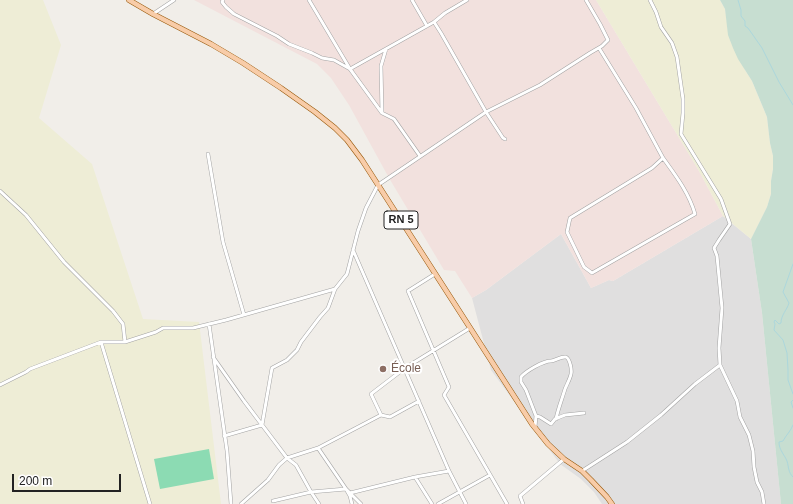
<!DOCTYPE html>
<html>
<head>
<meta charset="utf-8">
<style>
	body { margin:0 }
	#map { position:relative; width:793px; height:504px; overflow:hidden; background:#f1eee9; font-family:Helvetica,sans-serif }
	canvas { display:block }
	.scale { position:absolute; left:12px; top:474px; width:109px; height:18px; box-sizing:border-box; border:2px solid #222; border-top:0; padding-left:5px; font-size:12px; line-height:14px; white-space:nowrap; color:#222; -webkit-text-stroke:3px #fff; paint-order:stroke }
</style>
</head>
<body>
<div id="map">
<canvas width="793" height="504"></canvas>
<div class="scale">200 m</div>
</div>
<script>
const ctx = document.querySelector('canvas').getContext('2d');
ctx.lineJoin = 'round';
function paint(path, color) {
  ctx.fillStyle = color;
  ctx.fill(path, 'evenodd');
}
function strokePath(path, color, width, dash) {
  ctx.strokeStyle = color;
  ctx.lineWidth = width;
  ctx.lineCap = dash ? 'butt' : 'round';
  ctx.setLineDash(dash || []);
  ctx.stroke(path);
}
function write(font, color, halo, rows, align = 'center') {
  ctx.font = font + ' Helvetica,sans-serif';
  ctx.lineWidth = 4;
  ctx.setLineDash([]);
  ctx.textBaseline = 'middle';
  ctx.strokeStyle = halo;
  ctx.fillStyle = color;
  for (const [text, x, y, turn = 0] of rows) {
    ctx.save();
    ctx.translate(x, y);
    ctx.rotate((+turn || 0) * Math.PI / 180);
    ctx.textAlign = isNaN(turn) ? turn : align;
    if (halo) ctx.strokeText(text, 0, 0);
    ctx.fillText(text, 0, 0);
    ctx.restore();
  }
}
paint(new Path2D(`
	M723,216l28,23 11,74 19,191h-179l-8,-12 -13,-13 -21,-15 -69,-94 -19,-72 14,-8 75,-56 30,54 18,-8 4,1z`), '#e0dfdf');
paint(new Path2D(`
	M194,0h402l103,171 24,45 -110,65 -4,-1 -18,8 -30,-54 -75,56 -14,8 -17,-27 -11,-1 -55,-92 -40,-73 -18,-27 -14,-14z`), '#f2e1de');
paint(new Path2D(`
	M0,0h43l18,45 -22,73 53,46 51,155 56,3 22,182h-221z
	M596,0h124l5,9 2,12 18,49 7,11 15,36 3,26 3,13v13l-2,12v13l-4,13 -16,32 -28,-23 -24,-45z`), '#eeedd6');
paint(new Path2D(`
	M720,0h73v504h-12l-19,-191 -11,-74 16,-32 4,-13v-13l2,-12v-13l-3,-13 -3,-26 -15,-36 -14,-22 -5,-11 -5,-13 -3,-26z`), '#c7ded1');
paint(new Path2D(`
	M209,449l5,30 -54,10 -6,-30z`), '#8cdbb3');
strokePath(new Path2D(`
	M738,0l3,10v6l4,5v5l3,2 14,20 17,34 14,23
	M793,264l-10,28 6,11c-2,7 -8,12 -8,20l-2,1 -4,-4 -1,2 1,2 -1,6 9,10 4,13 1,17v10l5,14
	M793,400l-2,2 2,6
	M793,425c-2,6 -7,10 -10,16l-4,1c0,8 5,12 8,19 2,7 1,11 6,16`), '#acd7dc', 1);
const street = new Path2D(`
	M223,0l-1,2 4,5 8,7 43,22 12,8 23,9 10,5 12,2 16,9
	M309,0l41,69
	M412,0l15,26
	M650,0l6,12 5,15 11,16 5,14 6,42v14l-2,21 40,65 9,25 -11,16 -5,8 3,8 5,52 -3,40 1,17 17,36 3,16 9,18 4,16 1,16 3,15 5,10 2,12
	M153,14l21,-14
	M434,22l7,11 45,79 17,26 2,1
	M599,48l37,60 27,50 -11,10 -82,50 -3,14 17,35 8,6 103,-59c-6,-21 -19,-38 -32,-56
	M382,113l-1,-47 5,-17
	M208,154l15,88 21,73
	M420,156l-26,-37 -12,-6 -32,-44 84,-47 11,-9 22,-13
	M0,191l26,24 38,47 49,49 10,13 2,18
	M353,250l96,221 17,33
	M435,274l-27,17 41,96 -5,8 63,109
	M209,324l18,127 4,53
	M101,342l49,162
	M213,357l31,44 43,57 9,7 15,27 8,12
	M0,385l26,-13 4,-3 71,-27h24l31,-10 7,-4h30l33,-8 109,-31 12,-15 11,-43 8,-23 12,-23 108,-73 54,-27 50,-32 12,-7 6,-6 -8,-16 -14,-24
	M381,415l-10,-21 34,-26 65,-40
	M536,416l-10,-26 -5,-8v-5c5,-6 22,-16 30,-16 4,0 10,-5 15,-4 4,2 6,13 5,17 -1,5 -4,10 -6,15 -3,10 -7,20 -9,30
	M535,427l1,-11 4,1 11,7 4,-5 10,-4 19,-2
	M224,436l38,-11 10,-57 15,-8 10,-10 4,-8 19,-25 8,-9 7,-19
	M318,448l28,41 4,7 2,8
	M582,471l45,-29 34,-27 34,-31 25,-19
	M415,477l17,27
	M350,493l11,11
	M273,501l38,-9 35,-3 4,4 65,-16 34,-6
	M241,504l27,-24 11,-15 8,-7 31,-10 63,-33 9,2 29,-16
	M438,504l52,-29
	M523,504l-3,-8 44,-37`);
const primary = new Path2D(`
	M129,0l24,14 58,30 32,19 38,25 34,24 20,16 12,12 15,20 170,264 16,20 16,15 18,12 9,9 16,17 5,7`);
strokePath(street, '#a3a3a3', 4);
strokePath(primary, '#975708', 5.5);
strokePath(street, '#fff', 3);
strokePath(primary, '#f8cca8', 4.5);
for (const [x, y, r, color] of [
	[383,369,4,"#8d6e63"]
]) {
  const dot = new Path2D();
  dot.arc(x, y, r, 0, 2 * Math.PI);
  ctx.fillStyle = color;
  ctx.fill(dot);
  strokePath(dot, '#fff', 1.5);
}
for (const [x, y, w] of [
	[401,220,34]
]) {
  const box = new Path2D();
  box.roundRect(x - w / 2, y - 9, w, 18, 3);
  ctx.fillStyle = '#fff';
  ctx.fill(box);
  strokePath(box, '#222', 1);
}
write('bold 11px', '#222', null, [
	["RN 5",401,220]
]);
write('12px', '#785e54', '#fff', [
	["École",391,369]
], 'left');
</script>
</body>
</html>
